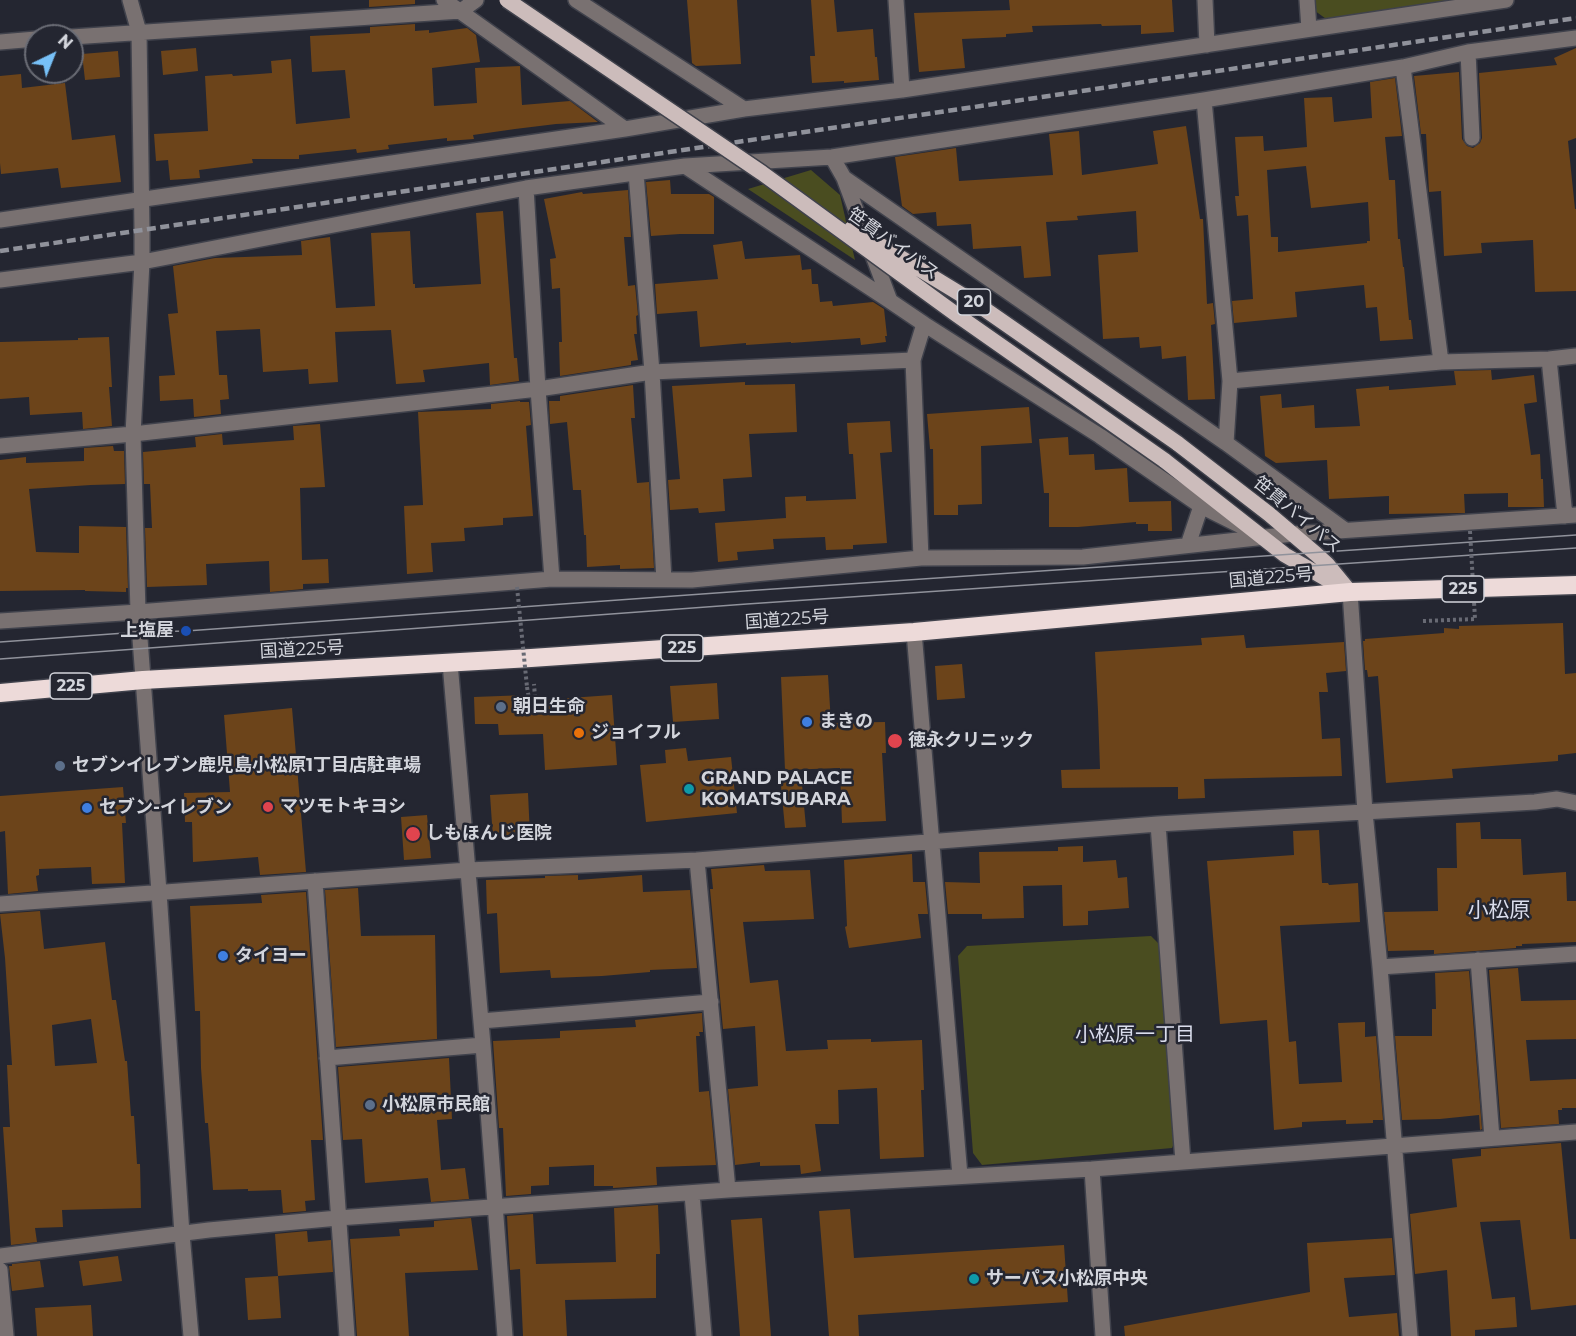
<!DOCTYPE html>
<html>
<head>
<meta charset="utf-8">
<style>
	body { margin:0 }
	#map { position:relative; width:1576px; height:1336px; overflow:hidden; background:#242631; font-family:Montserrat,sans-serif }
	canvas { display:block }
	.north { position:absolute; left:24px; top:24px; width:60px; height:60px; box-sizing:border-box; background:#242631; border:2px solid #6a6c75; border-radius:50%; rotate:43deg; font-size:16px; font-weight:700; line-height:24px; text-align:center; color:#d3d5dc }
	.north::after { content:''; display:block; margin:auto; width:21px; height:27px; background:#77c0f7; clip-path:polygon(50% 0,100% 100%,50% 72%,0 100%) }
</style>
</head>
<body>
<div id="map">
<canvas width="1576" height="1336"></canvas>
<div class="north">N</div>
</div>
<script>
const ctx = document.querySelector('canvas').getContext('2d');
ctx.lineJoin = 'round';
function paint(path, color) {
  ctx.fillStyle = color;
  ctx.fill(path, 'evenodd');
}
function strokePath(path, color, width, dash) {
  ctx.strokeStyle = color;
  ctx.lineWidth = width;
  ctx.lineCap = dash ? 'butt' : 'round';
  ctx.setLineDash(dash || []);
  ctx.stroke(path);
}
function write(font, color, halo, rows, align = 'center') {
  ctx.font = font + ' Montserrat,"Noto Sans JP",sans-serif';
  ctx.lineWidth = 5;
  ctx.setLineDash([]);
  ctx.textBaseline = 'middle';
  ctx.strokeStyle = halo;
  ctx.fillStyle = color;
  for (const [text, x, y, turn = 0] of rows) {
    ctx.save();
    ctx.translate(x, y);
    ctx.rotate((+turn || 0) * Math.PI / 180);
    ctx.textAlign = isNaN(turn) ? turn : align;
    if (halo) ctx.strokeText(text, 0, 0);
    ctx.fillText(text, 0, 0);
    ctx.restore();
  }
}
paint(new Path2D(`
	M1310,0h159l-140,21 -18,-13z
	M811,170l29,25 15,65 -107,-71z
	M1151,936l8,8 17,195 -4,9 -190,17 -9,-12 -15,-197 9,-10z`), '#4a4d20');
paint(new Path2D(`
	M369,0h46v4l-46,3z
	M687,0h50l4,64 -45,2 -4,-3z
	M811,0h23l3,32 36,-3 2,28h2l2,23 -35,3v-2l-32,2 -2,-27h5z
	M1009,0h163l2,32 -33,2v-9l-39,1 -1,-2 -69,2 1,6 -27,2v3l-44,2 3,29 -46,4 -5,-59 96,-3z
	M415,24v7l14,-1v3l38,-5 9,7 4,27 -48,6 2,38 43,-3 -2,-35 45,-2 2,39 48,-4 28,21 -42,2 -41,5 -42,6 1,4 -27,2v-3l-59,7 1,4 -32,4 -1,-4 -57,6v4h-47l1,4 -54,7 1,8 -30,2 -2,-20 -12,1 -2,-27 54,-3 -3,-55 27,-2 1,2 39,-3 -1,-12 20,-2 5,65 54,-6 -5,-48 -33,2 -2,-36 60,-3v-6z
	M196,48l2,23 -35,4 -2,-24z
	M1576,48v90l-8,3 7,68h1v82l-41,1 -2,-52 -52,3 1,10 -38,3 -3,-65 -12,1 -3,-58h-5l-7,-58 45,-4 3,67 5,7 6,2 7,-5 2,-5 -3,-65 78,-8 -3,-7z
	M118,51l2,26 -35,3 -3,-26z
	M21,74l1,14 43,-5 7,57 43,-5 6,47 -60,6 -3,-20 -57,6 -1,-11v-87z
	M1395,78l7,58 -17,1 4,43h6l3,59h2l3,28h1l5,53h2l2,19 -33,2 -3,-34 -11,1 -2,-23 -69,7 2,25 -63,6 -2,-22 21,-2 -5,-84 -11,1 -2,-20h4l-4,-59 28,-1 1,15 43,-4 -3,-49 28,-1 2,25 38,-4 -2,-36zM1306,166l5,42 57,-6 2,39h-3v2l-89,9v-15h-7l-4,-67z
	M1186,126l14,93h3l4,85 6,-1 2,21 -4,1 4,74 -27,1 -2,-44 -24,3 -1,-13 -21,2 -1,-11 -36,2 -5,-84 40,-3 -2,-41 -59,5 1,4 -32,2 5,54 -27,2 -3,-32 -48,3 -2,-25 -34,2 -1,-14 -23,2 -11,-8 -7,-49 61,-9 3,33 94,-6 -4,-41 30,-3 3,44 76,-11 -5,-33z
	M670,180l1,14h38l5,3v37h-34l-29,2 -5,-54z
	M628,190l3,47h-7l4,49 7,-1 3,30 -2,1 1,18h-3l4,26 -7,1v4l-71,11 -1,-34h3l-2,-54 -8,1 -2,-30 6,-1 -12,-59 38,-7 1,2z
	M503,211l11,147h3l2,23 -29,4 -1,-22 -66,7 2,12 -29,2 -5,-54 -56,2 3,50 -29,2 -1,-15 -45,3 -3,-43 -44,2 3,44h8l2,24 -9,1 1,14 -27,3 -1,-18 -33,2 -1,-25 16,-1 -7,-61 10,-1 -5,-47 42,-8 87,-3 -1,-14 29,-4 6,71 39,-2 -4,-73 39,-2 3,53h2v4l66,-4 -5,-71z
	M742,241l3,18 55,-4 2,15 9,-1 1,15h6l2,18 12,-1 1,5 40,-4 11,7 3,27h-2l1,6 -25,3 -1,-7 -69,5v-1l-45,3v-2l-46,4 -3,-36 -40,3 -2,-30 63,-5 -5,-34z
	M109,337l3,50h-3l3,39 -29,3 -1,-17 -52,3 -1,-18 -29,2v-57l78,-2v-2z
	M1491,370l1,10 42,-5 3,27 -13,2 7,51 9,-1 1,25h2l1,28h-36v-14l-44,1 1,19 -76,1v-18l-60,3 -2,-39 -51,3 -11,-7 -5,-60 21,-2 1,14 32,-3 1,23 45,-2 -4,-37 33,-3v4l67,-5 -2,-14z
	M745,382v3l50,-1 2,48 -48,2 3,43 -29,2 2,32 -26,2 -1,-5 -28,2 -2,-30 12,-1 -8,-93z
	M633,385l2,33h-4l6,65 12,-1 5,86 -34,1v-4l-33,2 -1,-32h-2l-3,-45h-8l-6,-68 -17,2 -1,-23h11v-5z
	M520,401v1h9l2,23 -5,1 7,90 -30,2v7l-39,3 1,13 -34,2 2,29 -26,2 -3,-68 19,-1 -5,-93 73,-3v-5z
	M1029,407l3,36 -51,3 1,58 -24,1v10h-24l-1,-66h-3l-3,-35z
	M890,421l2,31 -12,1 7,90 -34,2v4l-27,1 -1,-13 -52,2 1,10 -37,3 1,8 -20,2 -3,-39 71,-5 -1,-21 21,-1v5l50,-2 -3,-45h-4l-2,-31z
	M320,424l5,63 -25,1 2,72 26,-1 1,24 -26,1v5l-33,3 -1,-31 -63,3 1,21 -60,2 -2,-59h7l-2,-44h-6l-1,-32 53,-5 -1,-10 27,-3 1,11 71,-5 -1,-14z
	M1068,437l1,18 25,-1 1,16 32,-2 2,34 42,-1 1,30h-24v-7h-12v-2l-58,5h-29v-34h-5l-5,-54z
	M113,446l1,5h10l1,33 -34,1 -62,4 7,63 43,1v-27l47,1 2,61h-2v4l-41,-1v-1l-85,1v-131l26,-3v6l58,-2v-13z
	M1563,623l2,51 11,-1v80l-18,2v6l-106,8 1,9 -67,5 -8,-107 -10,1 -1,-7h-2l-2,-29h2v-2l79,-6v-5l15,1v-3z
	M1244,635l2,13 98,-6 2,29 -20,2 2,19h-9l3,47 18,-1 2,38 -138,3 1,19 -27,1v-12l-116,1 -1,-18 39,-1 -2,-58 -3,-59 107,-7 -1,-7z
	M962,664l3,34 -28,2 -2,-34z
	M828,675l3,48 54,-1 1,31h-4l4,68 -44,2 -2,-55 -55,2 -4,-93z
	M717,683l2,36 -46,3 -3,-36z
	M527,695v6l85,-6 5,70 -72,5 -2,-36 -44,1 -1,-11h-23l-1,-27z
	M292,708l14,164 -46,3 -2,-18 -65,5 -1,-40h-7l-1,-29 46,-1 -6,-77z
	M686,748l2,13 43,-4 6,56 -91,9 -6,-57 26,-2 -1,-13z
	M801,774l5,53 -21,1 -5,-52z
	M123,787l3,36h-4l3,60 -33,1 -1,-17 -52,2v6l-3,1 2,15 -30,3 -3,-63 -5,1v-36z
	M528,793l2,43 -37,2 -3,-43z
	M427,815l4,43 -27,2 -3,-43z
	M1480,822l1,17h40l2,36 43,-3 1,29h9v41l-54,2v2h-6v2l-82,6v-4l-46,1 -4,-39 54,-1 -1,-43h20l-1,-45z
	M1319,830l3,53h6l1,2 29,-2 2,39 -80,4 9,116 7,-1 3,43 43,-2 -4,-59 27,-1v15l11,-1 7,84h-10v3l-27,1v-4l-44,2v5l-28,3 -7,-110 -47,4 -13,-163 87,-6 -1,-24z
	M1083,846v16l33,-2 2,18 9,-1 2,31 -41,3v14l-25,1 -1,-41 -39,1 1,32 -42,1v-5h-34l-3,-32 35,1 -1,-31 79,-1v-4z
	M912,854l1,28h12l3,32h-10l3,24 -72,10 -4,-21 2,-1 -3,-66z
	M764,865l1,6 45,-1 4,49 -71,3 7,61 28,-3 8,71 42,-2 -1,-9 44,-1v3l51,-2 2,50h-3l3,67 -44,2 -3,-71 -39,2 1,34h-24l6,47 -20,3 -1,-9 -40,1v-4l-25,3 -7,-76 30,-3 -3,-60 -32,3 -13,-140h3l-2,-20z
	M578,875v5l64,-5 1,17 47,-2 7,78 -47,2v2l-48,4 -51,2 -1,-8 -50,3 -3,-60 -10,1 -1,-34 59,-2v-2z
	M358,888l3,48 74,-1 2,104 -101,8 -11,-157z
	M306,892l17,248h-12l4,60 -10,1 1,10 -23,2 -2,-23 -33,1v-2l-35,1 -5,-67h-3l-4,-55 -1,-57h-5l-5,-105 72,-3 -1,-8z
	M40,911l4,38 61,-7 7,58h4l9,61h2l4,55h3l3,48h3l1,44 -79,2 1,17 -28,1 2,14 -26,3 -8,-118h7l-3,-62h5l-7,-107 -5,-44zM91,1019l6,44 -42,3 -3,-41z
	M1518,968l3,33 55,-1v39l-50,1 4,41 46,-2v29h-14v2h-4l1,14 -58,4 -12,-158z
	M1469,971l13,158 -2,1 -1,-15 -39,4 -38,1 -7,-84h37v-27h4l-1,-36z
	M702,1013l1,19h-4l1,4h-4l3,56 10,-1 7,74 -60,2 1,18 -44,3v-2h-19v-21l-45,2v18l-18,1v8l-25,2 -3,-68h-4l-6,-87 67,-3v-7l76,-4 -1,-7z
	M449,1058l3,61 -15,1 4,50 24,-2 4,31 -38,3 -3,-24 -63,5 -3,-44 -19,1 -5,-73z
	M1561,1143l9,96h6v66l-45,5 -11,-90 -40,2 12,77 23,-2 2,30 -42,3v6h-24l-4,-66 -32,4 -5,-60 47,-7 -5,-48 29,-3v-7z
	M658,1205l2,49h-4v44l-91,2 2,36h-44l-3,-67 -10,1 -3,-54 26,-2 3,50 80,-2 -2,-54z
	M850,1209l4,49 210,-13 4,57 -210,13 1,21h-30l-10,-125z
	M471,1218l7,52 -73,3 4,63h-52l-7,-97 50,-3 -1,-7 35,-2v-6z
	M762,1218l9,118h-31l-9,-116z
	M307,1231l1,11 23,-2 2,32 -55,4 -3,-42z
	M1392,1238l3,37 -51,3 5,39 48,-4 2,23h-274l-1,-10 186,-34 -3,-49z
	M118,1256l4,25 -39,5 -4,-25z
	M40,1261l4,26 -32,4 -3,-25h3v-2z
	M278,1276l3,42 -33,2 -3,-42z
	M91,1305l2,31h-56l-2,-28z`), '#6c441a');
const minor = new Path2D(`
	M130,0l9,32 3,198v32l-9,172 5,178 21,280 23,342 9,102
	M444,0l181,129
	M576,0l168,109
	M896,0l6,90
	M1205,0l2,45
	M1307,0l2,29
	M72,37l389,-26 15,-11
	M0,42l36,-3
	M1468,52l4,86
	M1403,67l38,295
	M1204,100l26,281 -4,62
	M832,157l12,21 382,265 119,87
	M685,166l205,135
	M636,173l16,199 12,208
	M844,178l46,123 34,23 -11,36 8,198
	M526,188l12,201 14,190
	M0,220l625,-91 119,-20 158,-19 604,-90
	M0,280l142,-18 384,-74 159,-22 147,-9 372,-57 199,-33 65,-15 108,-14
	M924,324l176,112 101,70 44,22
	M1549,359l16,157
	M1230,381l211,-19 108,-3 27,-3
	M0,446l133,-12 405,-45 114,-17 261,-12
	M1188,545l13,-39
	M1350,592l15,220 15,155 30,369
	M0,621l138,-9 414,-33 140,1 229,-22 162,-1 210,-23 283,-19
	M914,632l46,544
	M450,663l33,382 22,291
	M1158,824l25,338
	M697,860l31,330
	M315,881l32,455
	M0,904l468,-34 229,-10 461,-36 377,-22 22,-3 19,4
	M1478,960l14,178
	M1380,967l196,-13
	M481,1021l230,-19
	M327,1058l156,-13
	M1092,1169l11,167
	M692,1194l12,142
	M0,1256l209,-26 129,-12 390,-28 364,-21 484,-37
	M0,1270l6,66`);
const major = new Path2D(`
	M1177,443l92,71 47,40 11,10 23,28
	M1164,460l121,95 57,33`);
const highway = new Path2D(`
	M0,693l143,-13 388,-22 383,-26 436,-40 226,-7`);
strokePath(minor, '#40424c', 18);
strokePath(major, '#40424c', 18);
strokePath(highway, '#40424c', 21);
strokePath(new Path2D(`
	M1423,621l52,-2
	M527,687l4,24 5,-1 -2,-26`), '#686a74', 4, [3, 3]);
strokePath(minor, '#797171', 15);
strokePath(major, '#ccbcbb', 15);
strokePath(highway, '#eddad9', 18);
strokePath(new Path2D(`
	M0,642l139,-10 47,-1 558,-40 832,-56
	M0,659l747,-55 829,-56`), '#90929b', 1.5);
strokePath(new Path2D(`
	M0,251l1576,-233`), '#90929b', 4.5, [9, 4.5]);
const majorBridge = new Path2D(`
	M507,0l255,173 195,142 207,145
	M852,228l128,78 197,137`);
strokePath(majorBridge, '#40424c', 18, []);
strokePath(new Path2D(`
	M1470,531l5,88
	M517,587l10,100`), '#686a74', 4, [3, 3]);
strokePath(majorBridge, '#ccbcbb', 15);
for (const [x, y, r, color] of [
	[186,631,6,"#1a4fb4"],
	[501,707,6,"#5c6f8a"],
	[807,722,6,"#3f7fe0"],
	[579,733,6,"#e8710a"],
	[895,741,8,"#e0444e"],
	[60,766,6,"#5c6f8a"],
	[689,789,6,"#0f9aa8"],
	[268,807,6,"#e0444e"],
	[87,808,6,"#3f7fe0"],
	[413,834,8,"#e0444e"],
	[223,956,6,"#3f7fe0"],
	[370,1105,6,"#5c6f8a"],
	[974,1279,6,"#0f9aa8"]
]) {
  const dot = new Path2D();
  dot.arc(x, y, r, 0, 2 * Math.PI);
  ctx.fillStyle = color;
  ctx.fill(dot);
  strokePath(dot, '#242631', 2);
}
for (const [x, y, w] of [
	[974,302,33],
	[1463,589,42],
	[682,648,42],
	[71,686,42]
]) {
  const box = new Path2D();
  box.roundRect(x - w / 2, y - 13, w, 26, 4.5);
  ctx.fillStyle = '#242631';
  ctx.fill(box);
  strokePath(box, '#d3d5dc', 1.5);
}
write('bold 16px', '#d3d5dc', null, [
	["20",974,302],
	["225",1463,589],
	["225",682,648],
	["225",71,686]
]);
write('18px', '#d3d5dc', '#242631', [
	["笹貫バイパス",893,244,36],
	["笹貫バイパス",1297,515,40],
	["国道225号",1271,578,-5],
	["国道225号",787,620,-4],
	["国道225号",302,650,-3]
]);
write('bold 18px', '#d3d5dc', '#242631', [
	["上塩屋",174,631,"right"],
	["朝日生命",513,707],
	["まきの",819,722],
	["ジョイフル",591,733],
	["徳永クリニック",908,741],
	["セブンイレブン鹿児島小松原1丁目店駐車場",72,766],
	["GRAND PALACE",701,779],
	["KOMATSUBARA",701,800],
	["マツモトキヨシ",280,807],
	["セブン-イレブン",99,808],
	["しもほんじ医院",426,834],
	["タイヨー",235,956],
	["小松原市民館",382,1105],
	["サーパス小松原中央",986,1279]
], 'left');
write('20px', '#daddec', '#242631', [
	["小松原一丁目",1135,1035]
]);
write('21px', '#daddec', '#242631', [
	["小松原",1499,911]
]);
</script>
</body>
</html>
